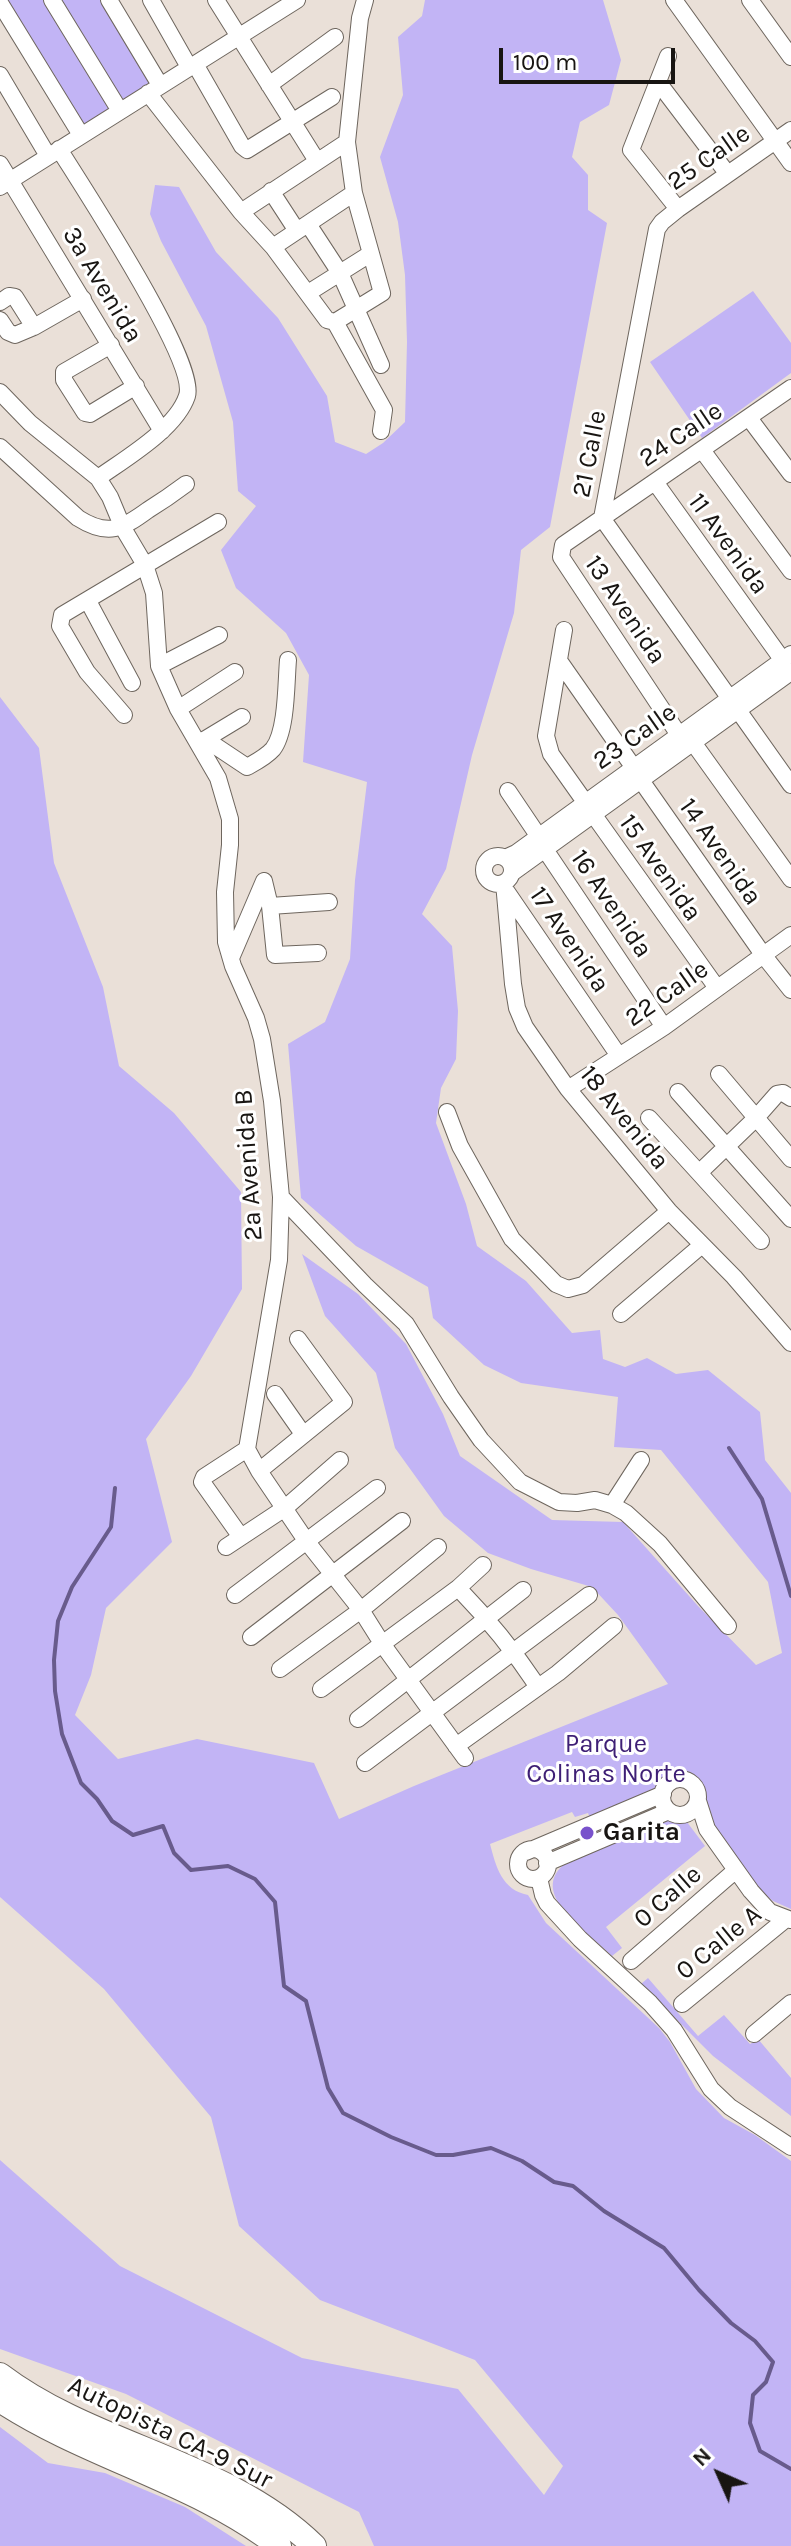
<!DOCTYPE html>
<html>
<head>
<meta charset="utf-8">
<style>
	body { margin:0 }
	#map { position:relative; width:791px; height:2546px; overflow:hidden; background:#eae0d8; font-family:Karla,sans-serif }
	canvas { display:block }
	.north { position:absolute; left:679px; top:2434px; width:80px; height:80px; -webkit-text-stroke:6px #fff; paint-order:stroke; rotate:315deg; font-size:22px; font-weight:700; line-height:32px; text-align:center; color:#181512 }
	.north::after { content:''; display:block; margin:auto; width:28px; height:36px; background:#181512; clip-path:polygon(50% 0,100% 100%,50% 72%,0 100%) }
	.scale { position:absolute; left:499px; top:48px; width:176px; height:36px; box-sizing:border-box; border:4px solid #181512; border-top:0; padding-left:10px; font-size:24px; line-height:28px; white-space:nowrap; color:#181512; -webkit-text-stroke:6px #fff; paint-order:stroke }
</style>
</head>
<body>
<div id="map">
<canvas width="791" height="2546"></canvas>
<div class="north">N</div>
<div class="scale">100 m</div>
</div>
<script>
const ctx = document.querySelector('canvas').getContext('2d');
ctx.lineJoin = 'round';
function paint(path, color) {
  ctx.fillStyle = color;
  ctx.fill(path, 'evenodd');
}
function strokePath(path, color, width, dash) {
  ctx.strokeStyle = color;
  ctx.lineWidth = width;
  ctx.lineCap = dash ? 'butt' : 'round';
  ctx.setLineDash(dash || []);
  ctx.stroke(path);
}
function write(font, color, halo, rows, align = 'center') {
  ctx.font = font + ' Karla,sans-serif';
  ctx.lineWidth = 6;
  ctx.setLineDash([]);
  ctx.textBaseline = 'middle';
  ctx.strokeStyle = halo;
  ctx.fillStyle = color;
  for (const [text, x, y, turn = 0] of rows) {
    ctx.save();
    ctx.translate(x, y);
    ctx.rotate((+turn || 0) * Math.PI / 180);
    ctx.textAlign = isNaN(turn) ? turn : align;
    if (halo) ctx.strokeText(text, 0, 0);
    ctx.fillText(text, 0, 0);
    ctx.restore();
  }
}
paint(new Path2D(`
	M6,0h111l45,77 -77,49z
	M425,0h178l18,60 -12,45 -29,17 -8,35 16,18v35l19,13 -57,304 -29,23 -7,63 -42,142 -26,114 -24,45 30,32 6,65 -2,48 -15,29 -5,35 30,81 11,42 49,35 46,52 28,-3 3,29 22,8 22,-9 29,16 32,-4 52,42 5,48 26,33v416l-18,-8 -11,-9 -60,-83c6,-19 -4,-43 -27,-35 -9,3 -12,11 -20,15 -21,11 -43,19 -65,29l-2,-5 -13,4 -3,-5 -82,32c6,23 12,46 38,51l18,28 113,105 11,14 26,47 28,29 31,17 36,26v385h-417l-15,-34 -233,-118 -126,-45v-189l120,106 182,92 156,31 86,106 19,-29 -88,-106 -155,-60 -81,-74 -28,-109 -107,-128 -104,-92v-1200l39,51 15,115 49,124 16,79 55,47 67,79 1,97 -51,87 -45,63 26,103 -66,66 -15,67 -16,40 43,44 79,-20 117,24 25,56 75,-33 254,-102 -50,-69 -26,-28 -61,-18 -43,-16 -44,-37 -49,-68 -19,-75 -51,-57 -23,-62 56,40 48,50 37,70 17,42 92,64 71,2 75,84 58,59 26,-12 -14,-71 -107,-132 -47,-3 4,-50 -97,-14 -37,-18 -51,-47 -5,-31 -72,-41 -55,-48 -13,-154 37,-22 25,-63 5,-79 12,-98 -64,-20 6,-87 -23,-42 -50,-45 -15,-38 35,-44 -18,-15 -5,-69 -27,-96 -45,-85 -11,-27 5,-29 24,2 37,65 62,66 49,78 8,46 31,12 17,-11 22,-21 2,-80 -2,-67 -7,-53 -18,-65 23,-62 -5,-58 24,-21z
	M753,291l38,52v30l-89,65 -52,-76z
	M670,1820l10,3 7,-1 18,24 -99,81 16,21 -10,8c-22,-22 -88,-63 -45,-94z
	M648,1978l50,58 26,-21 26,29 8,-5 33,39v38l-78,-60 -72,-72z
	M0,2427l48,36 57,10 80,34 61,39h-246z`), '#c2b4f5');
strokePath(new Path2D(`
	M729,1448l33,51 29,97
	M115,1488l-4,39 -39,60 -14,34 -4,39 1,31 7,43 19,49 16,16 15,22 21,14 30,-9 11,27 17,17 37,-4 27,13 20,23 9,84 22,15 22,87 15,25 48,24 45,18h17l38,-7 31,13 32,21 19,4 31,25 60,37 35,42 32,33 24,18 18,21 -7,20 -13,13 -3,28 10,28 31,18`), '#685b8c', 4);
const minor = new Path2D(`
	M52,0l68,111
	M109,0l51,85
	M151,0l38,67
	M216,0l101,161
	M674,0l117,163
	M750,0l41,57
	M0,3l81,132
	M668,56l-37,94 47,59
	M195,64l47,82 5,4 85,-53
	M0,75l48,81
	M658,82l69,91
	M269,85l66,-48
	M148,93l93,119 32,35 54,73 8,2 49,88 -3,21
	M791,130l-113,79 -16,13 -5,7 -55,289 189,267
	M59,149c23,37 139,213 128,247 -11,33 -61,62 -89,82
	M0,164l162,267
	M0,187l297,-187
	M271,191l26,40
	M241,212l106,-70
	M308,224l32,49 41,92
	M273,247l81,-54
	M308,293l62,-39
	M0,302l9,-6 6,1 19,30
	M0,320l8,12 7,3 19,-8 49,-28
	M335,322l47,-29 -28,-100 -7,-51 13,-124 5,-18
	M111,345l-47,27v8l21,33 5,1 46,-28
	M0,392l30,31 68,55 12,19 13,31 22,37 9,28 5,73 19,43 40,69 12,41v26l-5,47 1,50 7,24 23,52 6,21 10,62 9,96 -2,63 -32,189 12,22 48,71 54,68 22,35 82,113
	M749,418l42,56
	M0,447l78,71c30,19 44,11 70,-8 13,-8 26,-17 38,-26
	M702,450l89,121
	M655,482l134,187
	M88,601l44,82
	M564,630l-18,106 5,18 34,48
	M560,662l74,106
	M159,666l60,-31
	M178,709l57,-37
	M124,715l-37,-43 -27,-46 2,-11 156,-93
	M679,735l-118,-178 2,-12 228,-157
	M205,739l42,28c9,-5 19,-10 26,-18 14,-18 13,-66 15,-89
	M692,741l99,138
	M199,743l43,-26
	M640,779l124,177 27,34
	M508,791l31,46
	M593,814l124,174
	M544,848l120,179
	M484 870a14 14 0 1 1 28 0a14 14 0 1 1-28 0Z
	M505,858l11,-5 275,-199
	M512,873l279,-201
	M264,881l6,25 5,49 43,-2
	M504,883l9,101 4,24 8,19 43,62 101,122 65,66 57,66
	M507,892l112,164
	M270,906l59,-4
	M231,958l33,-77
	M719,1074l72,85
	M568,1089l96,-62 127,-92
	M678,1092l113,127
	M447,1112l13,34 52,93 44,45 12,5 15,-4 86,-74
	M649,1118l112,123
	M700,1172l55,-53 22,-25 6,-1 8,5
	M281,1197l84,88 41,39 45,73 30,43 39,42 39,20 18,1 18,-3 17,5 14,8 34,31 68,82
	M621,1314l81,-69
	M275,1394l28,40
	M259,1471l85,-69 -46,-63
	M612,1505l29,-45
	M241,1537l-39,-55 2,-5 43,-28
	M226,1547l59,-39 55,-48
	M458,1588c30,31 56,63 80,99
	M235,1595l142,-107
	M251,1637l151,-116
	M280,1669l81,-59 77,-63
	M321,1689l137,-101 25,-23
	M358,1719l165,-129
	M456,1746l102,-73 56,-47
	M365,1763l224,-168
	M662 1797a18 18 0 1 1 36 0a18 18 0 1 1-36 0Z
	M698,1801l9,28 44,62 19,21 21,8
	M518 1864a15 15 0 1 1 30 0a15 15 0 1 1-30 0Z
	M526,1852l137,-58
	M547,1863l122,-52
	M539,1878l4,17 4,8 33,36 70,64 24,27 37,59 19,18 61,40
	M631,1961l105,-91
	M682,2004l104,-85
	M754,2034l37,-31`);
const highway = new Path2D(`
	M0,2375c95,72 227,86 314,171
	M0,2400c88,58 195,81 279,146`);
strokePath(minor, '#6e665e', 18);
strokePath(highway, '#6e665e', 26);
strokePath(minor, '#fff', 16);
strokePath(highway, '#fff', 24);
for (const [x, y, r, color] of [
	[587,1833,8,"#7952cc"]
]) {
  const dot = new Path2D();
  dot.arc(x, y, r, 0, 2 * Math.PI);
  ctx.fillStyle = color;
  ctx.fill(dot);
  strokePath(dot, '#fff', 3);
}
write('26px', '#181512', '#fff', [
	["25 Calle",709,158,-35],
	["3a Avenida",102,285,59],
	["24 Calle",681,435,-34],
	["21 Calle",590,454,-79],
	["11 Avenida",728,544,54],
	["13 Avenida",625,610,56],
	["23 Calle",635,737,-35],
	["14 Avenida",720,852,55],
	["15 Avenida",660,868,55],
	["16 Avenida",611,904,56],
	["17 Avenida",569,940,56],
	["22 Calle",667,994,-35],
	["18 Avenida",624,1118,51],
	["2a Avenida B",249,1165,-94],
	["0 Calle",668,1897,-41],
	["0 Calle A",719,1943,-39],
	["Autopista CA-9 Sur",170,2433,26]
]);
write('26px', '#3e1f75', '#fff', [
	["Parque",606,1745],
	["Colinas Norte",606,1775]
]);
write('bold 26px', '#181512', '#fff', [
	["Garita",603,1833]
], 'left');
</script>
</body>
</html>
